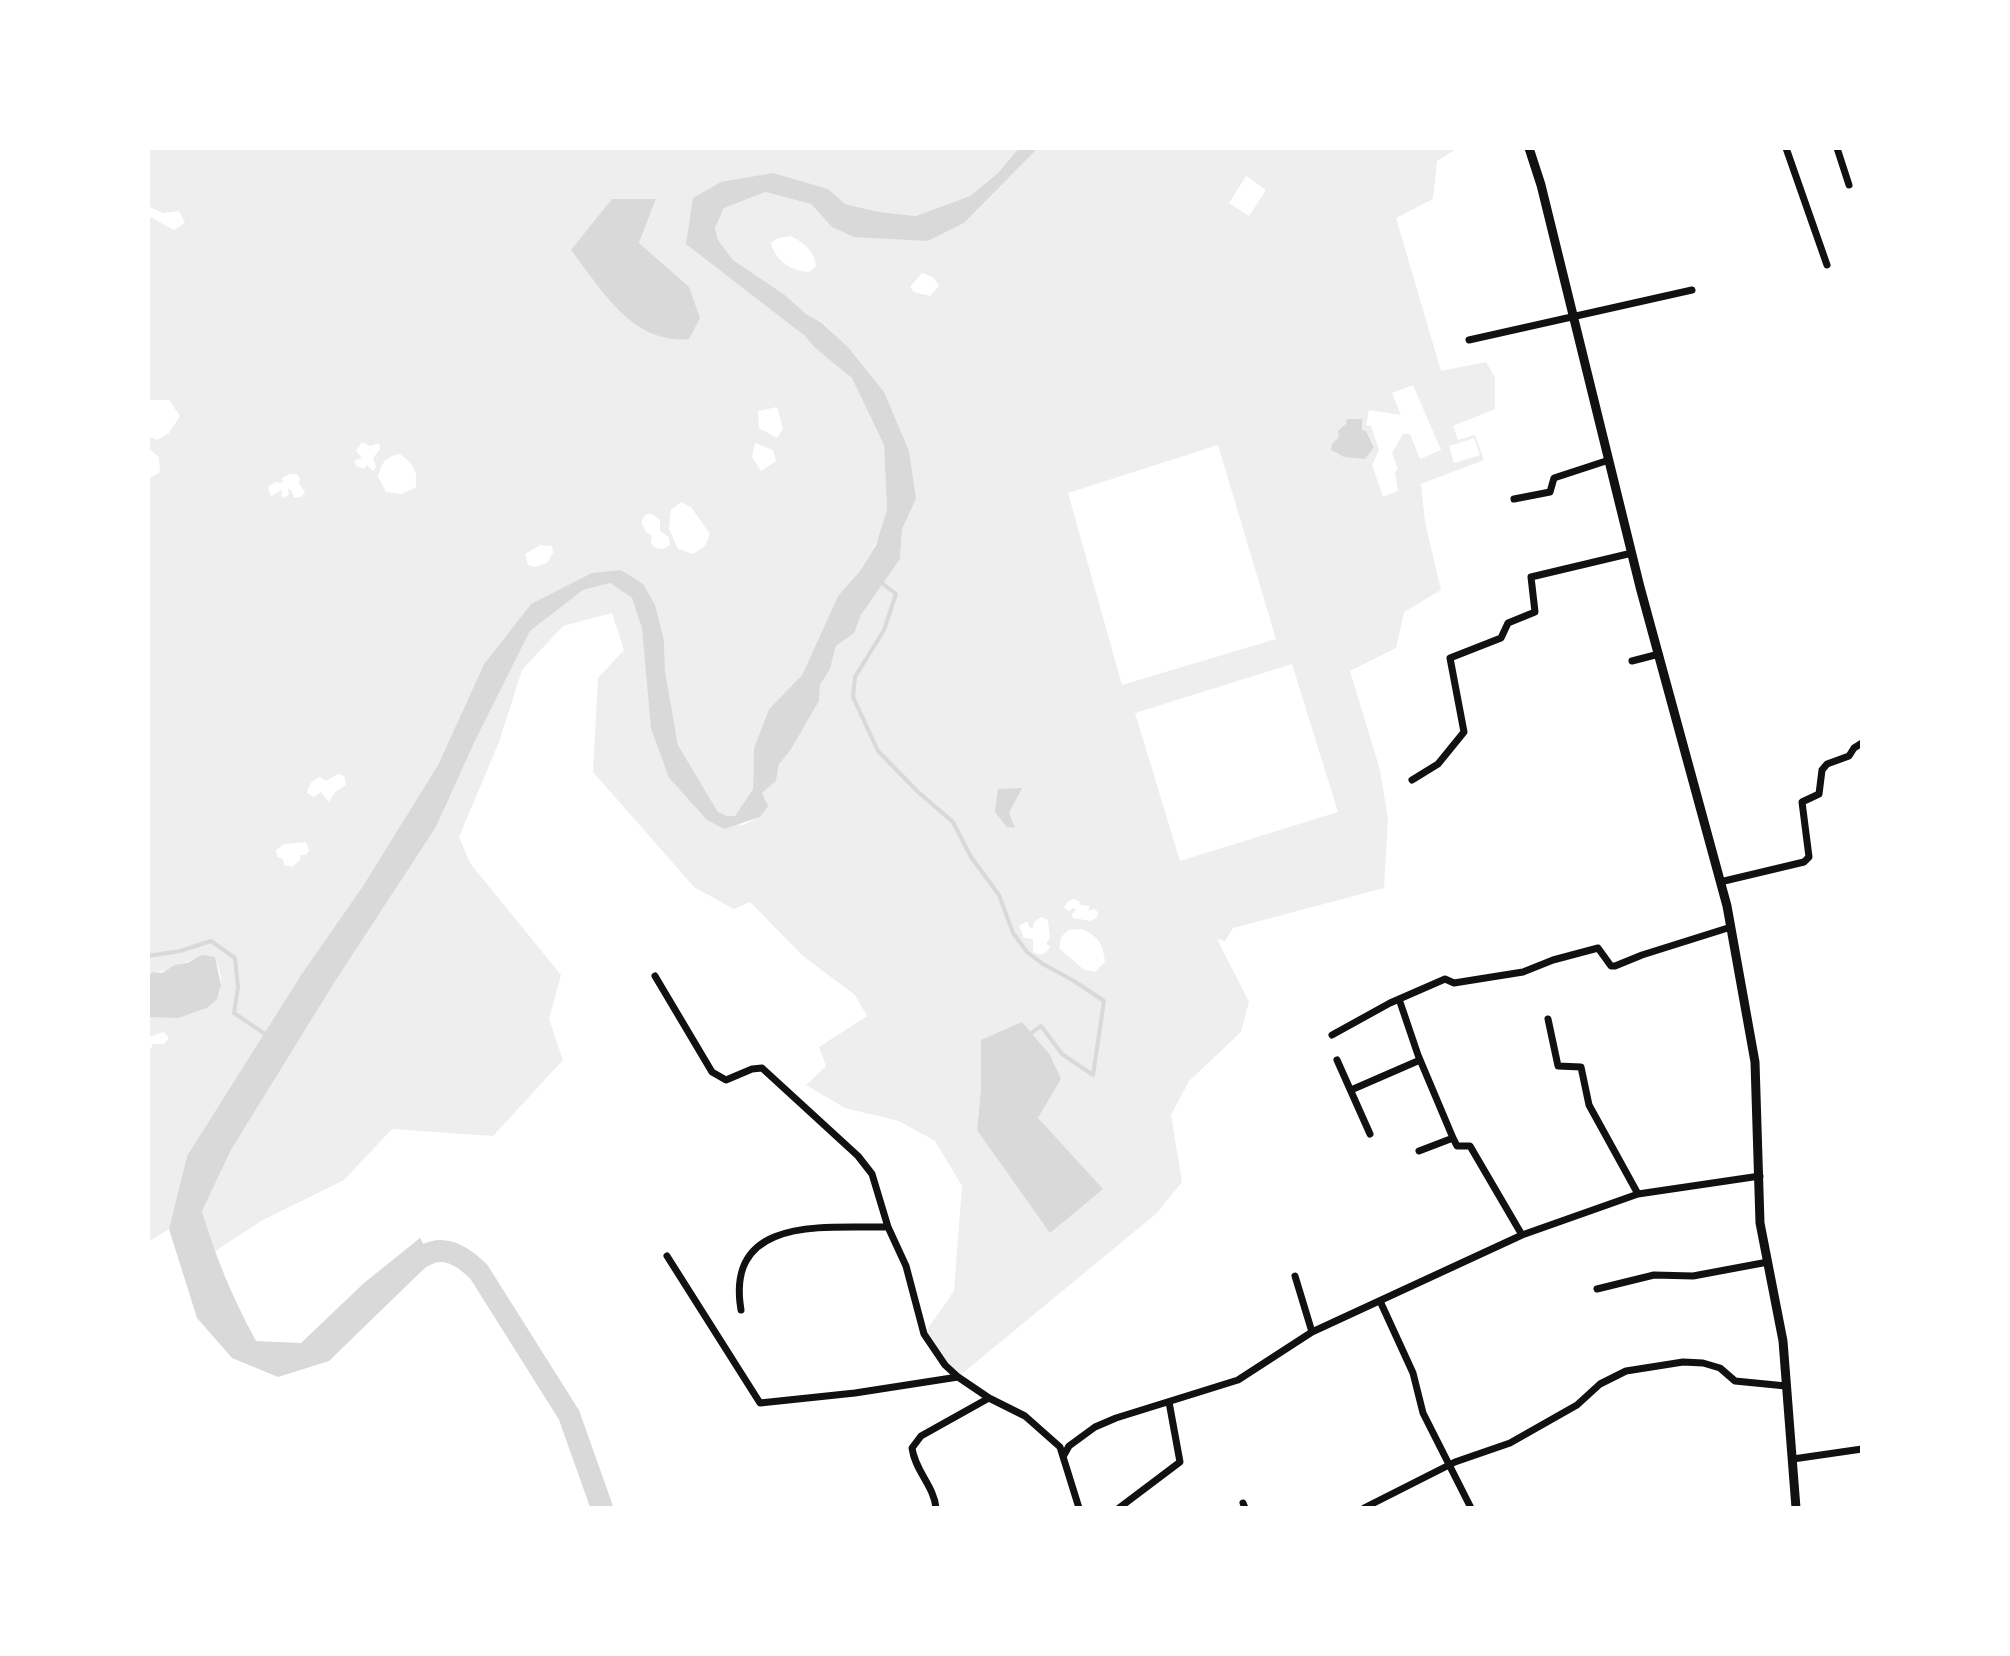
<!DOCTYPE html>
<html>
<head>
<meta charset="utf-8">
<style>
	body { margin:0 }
	#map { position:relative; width:2010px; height:1656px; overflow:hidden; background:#fff; font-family:Rubik,sans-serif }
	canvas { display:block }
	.frame { position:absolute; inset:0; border:150px solid #fff; pointer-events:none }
</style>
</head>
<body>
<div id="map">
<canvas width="2010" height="1656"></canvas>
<div class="frame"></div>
</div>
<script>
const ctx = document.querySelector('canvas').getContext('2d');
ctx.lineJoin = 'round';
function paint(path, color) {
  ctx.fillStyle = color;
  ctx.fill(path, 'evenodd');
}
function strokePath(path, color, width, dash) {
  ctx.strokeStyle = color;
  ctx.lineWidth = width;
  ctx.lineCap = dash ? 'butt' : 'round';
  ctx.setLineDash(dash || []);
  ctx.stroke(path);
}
paint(new Path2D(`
	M148,148h871l-21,25 -28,23 -54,20 -37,-4 -34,-8 -18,-15 -106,-7 -34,62 118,92 9,11 38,30 32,68 3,65 -7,26 -20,35 -22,25 -36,79 -33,34 -15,39 -1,41 -18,27h-8l-9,-4 -40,-67 -13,-74 -1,-30 -43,-71 -90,34 -47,60 -46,101 -75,121 -62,89 -114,181 -18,73 -21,13v-193l4,-2v-3h12l5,-6 -5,-6 -16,5v-20c26,-1 71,1 73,-34 1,-9 -4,-17 -6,-26 -6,1 -16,0 -21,2 -12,4 -27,14 -41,13l-5,4v-497l12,-7 -1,-15 -11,-9v-12l9,4 12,-7 11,-17 -11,-16h-21v-184l26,14 11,-7 -6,-12 -16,2 -15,-7zM656,200l-17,43 12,12 -80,-5zM777,407l6,22 -6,9 -18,-10 -1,-17zM362,442l8,4 9,-3 1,6 -7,9 3,9 -3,4 -6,-6 -3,4 -8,-3 -2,-5 8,-3 -6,-7zM755,443l18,7 3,11 -15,10 -9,-14zM400,454c13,10 18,16 16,33l-14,7 -16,-2 -8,-15c4,-15 7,-20 22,-23zM290,474h7l3,4 -1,5 6,10 -4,4 -7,1 -3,-8 -3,-1 1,5 -4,4 -4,-2 1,-6 -11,6 -3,-9 7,-5 8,1 -1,-5zM681,502l10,5 19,27 -5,12 -12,8 -15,-5 -9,-20 2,-19zM646,514h6l8,6v11l9,6 1,8 -7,4 -8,-1 -4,-5 1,-7 -6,-4 -5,-10zM540,545l12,1 1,7 -6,10 -12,4 -7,-2 -3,-11zM338,774l6,2 2,9 -11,7 -6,10 -8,-10 -7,5 -7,-4c2,-8 4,-13 13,-16l6,4zM306,842l3,8 -3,5h-5l-1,5 -8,7 -8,-2 -1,-6 -6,-2 -1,-7 9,-6z
	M1038,148h420l-21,13 -4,38 -37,19 45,153 45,-9 9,16v31l-42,17 5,14 17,-5 9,25 -63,24 4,38 16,68 -37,22 -8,36 -46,23 30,99 8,49 -4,69 -151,40 -8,13 -8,-2 32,63 -8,30 -52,49 -18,34 11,67 -25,31 -199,164 -34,-43 30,-43 8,-105 -27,-45 -36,-20 -54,-13 -39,-23 20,-19 -7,-19 48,-31 -12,-21 -52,-39 -53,-54 -16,7 -40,-22 -101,-115 5,-94 26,-28 -12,-37 -49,13 -41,44 -23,72 -40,95 11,26 91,112 -12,44 14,41 -70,76 -101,-7 -48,51 -83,41 -47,31 -12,-41 29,-61 103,-167 102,-156 38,-84 56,-112 53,-41 27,-7 22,15 11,30 19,129 7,21 38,42 36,5 17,-8 2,-24 14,-12 3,-17 11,-13 29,-50 1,-16 10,-16 6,-23 17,-13 8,-18 39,-56 2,-30 14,-30 -32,-107 -36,-45 -25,-24 -17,-9 -21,-19 -52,-35 -15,-20 -3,-12 9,-20 40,-16 47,12 21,23 96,14 36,-18zM1246,176l20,14 -17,26 -20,-13zM791,236c14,8 23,14 25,30l-6,6c-17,0 -35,-11 -39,-29l7,-5zM922,273l11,4 6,9 -9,10 -16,-4 -4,-5zM1413,385l28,65 -21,9 -10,-25h-7l-11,19 6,16 -3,3 3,19 -15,6 -11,-32 7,-15 -8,-24 -5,-1 3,-15 32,5 -9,-22zM1346,424l20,7 8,15 -9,13 -28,-5 -2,-2 1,-9zM1474,438l6,17 -26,8 -5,-17zM1218,445l58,194 -154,46 -54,-192zM1292,664l46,148 -158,49 -45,-148zM1073,899l6,2 1,4 10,1 -2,5 6,-2 4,3 -1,6 -7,3 -17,-3 -1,-4 4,-4 -2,-2 -5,3 -5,-3 3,-6zM1041,917l7,3 2,18 -4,5 4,4c-5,8 -9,9 -17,5v-13l-9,-1 -5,-12 8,-5 3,7h3l1,-6zM1082,929c17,8 21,15 23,33l-10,10 -12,-3 -24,-21 2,-11 8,-7zM1061,1079l-23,39 -61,12 4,-42z`), '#eee');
paint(new Path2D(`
	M1019,148h19l-74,75 -36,18 -74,-4 -22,-10 -21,-23 -46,-12 -41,16 -9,20 3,12 15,20 52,35 21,19 16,9 26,24 36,45 25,59 7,48 -14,30 -2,30 -39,56 -7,18 -18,13 -6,23 -10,16 -1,16 -29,50 -11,13 -3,17 -14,12 6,13 -8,11 -36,12 -17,-9 -38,-42 -18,-50 -9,-100 -10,-30 -22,-15 -27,7 -53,41 -56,112 -38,84 -102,156 -103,167 -29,61c13,45 31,88 54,130l45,2 63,-60 56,-45 13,22 -104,101 -51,16 -46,-19 -35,-40 -28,-89 18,-73 114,-181 62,-89 75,-121 46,-101 47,-60 61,-31 29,-3 22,14 12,21 9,36 1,30 13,74 40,67 9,4h8l18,-27 1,-41 15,-39 33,-34 36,-79 22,-25 16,-26 11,-35 -3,-65 -32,-67 -38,-31 -9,-11 -119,-92 7,-46 28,-16 52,-9 55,16 17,15 34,8 37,4 54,-20 28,-23z
	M612,199h44l-17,44 50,44 11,31 -11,21c-56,6 -88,-50 -118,-89z
	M1347,419h15v11l4,1 8,16 -9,12 -21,-2 -13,-7 1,-6 7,-7 -1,-6 8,-7z
	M1022,788l-13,25 6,15 -8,-1 -12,-15 3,-23z
	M202,955l13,2 6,28 -4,14 -10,9 -29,10 -30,-1 1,-42 4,-3 9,1 13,-8 12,-2z
	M1022,1022l28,33 11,24 -23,39 65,71 -53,44 -73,-103 4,-42v-48z`), '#d9d9d9');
strokePath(new Path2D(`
	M879,581l17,13 -12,36 -29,47 -2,20 25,54 39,40 36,31 18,35 28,38 14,38 14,19 16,12 31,17 30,20 -11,74 -31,-21 -21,-28 -11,8
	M148,956l32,-5 31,-10 24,17 3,29 -4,26 34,23`), '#d9d9d9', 4);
strokePath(new Path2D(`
	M406,1270c27,-28 48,-23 73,2l90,143 33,93`), '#d9d9d9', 22);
strokePath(new Path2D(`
	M1786,148l41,117
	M1837,148l12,37
	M1469,340l223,-50
	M1514,499l36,-7 4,-14 55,-18
	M1632,661l27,-7
	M1412,780l26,-16 26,-32 -14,-74 51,-20 7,-15 27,-11 -4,-35 101,-24
	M1720,882l84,-20 5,-5 -7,-55 17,-8 3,-24 5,-6 22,-8 5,-8 8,-5
	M655,976l57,96 14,8 26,-11 10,-1 96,88 14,18 16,53 18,39 18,68 21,31 13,12 31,21 36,18 35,31 19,61
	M1399,999l19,56 35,83 4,8h13l52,89
	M1548,1019l10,47 23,1 8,38 49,89
	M1332,1035l58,-32 55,-24 9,4 69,-11 30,-12 45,-12 13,18h4l27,-11 89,-28
	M1337,1060l33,74
	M1351,1090l69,-30
	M1419,1151l34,-13
	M667,1256l93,147 95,-10 103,-16
	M1295,1276l17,56
	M1597,1289l57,-14 39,1 75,-14
	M1380,1301l33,72 10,40 48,95
	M741,1310c-16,-95 84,-82 147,-83
	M1064,1455l5,-9 26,-19 21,-9 122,-38 74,-48 210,-97 116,-41 122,-18
	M1793,1459l69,-10
	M1243,1503l2,5
	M936,1508c-2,-22 -21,-37 -24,-60l9,-12 68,-38
	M1119,1508l61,-46 -11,-60
	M1364,1508l91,-46 55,-19 67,-38 23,-21 26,-13 57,-9 20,1 17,5 15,13 51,5`), '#111', 7);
strokePath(new Path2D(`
	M1529,148l12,37 99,402 87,319 28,156 5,161 23,118 13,167`), '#111', 9);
</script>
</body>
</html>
